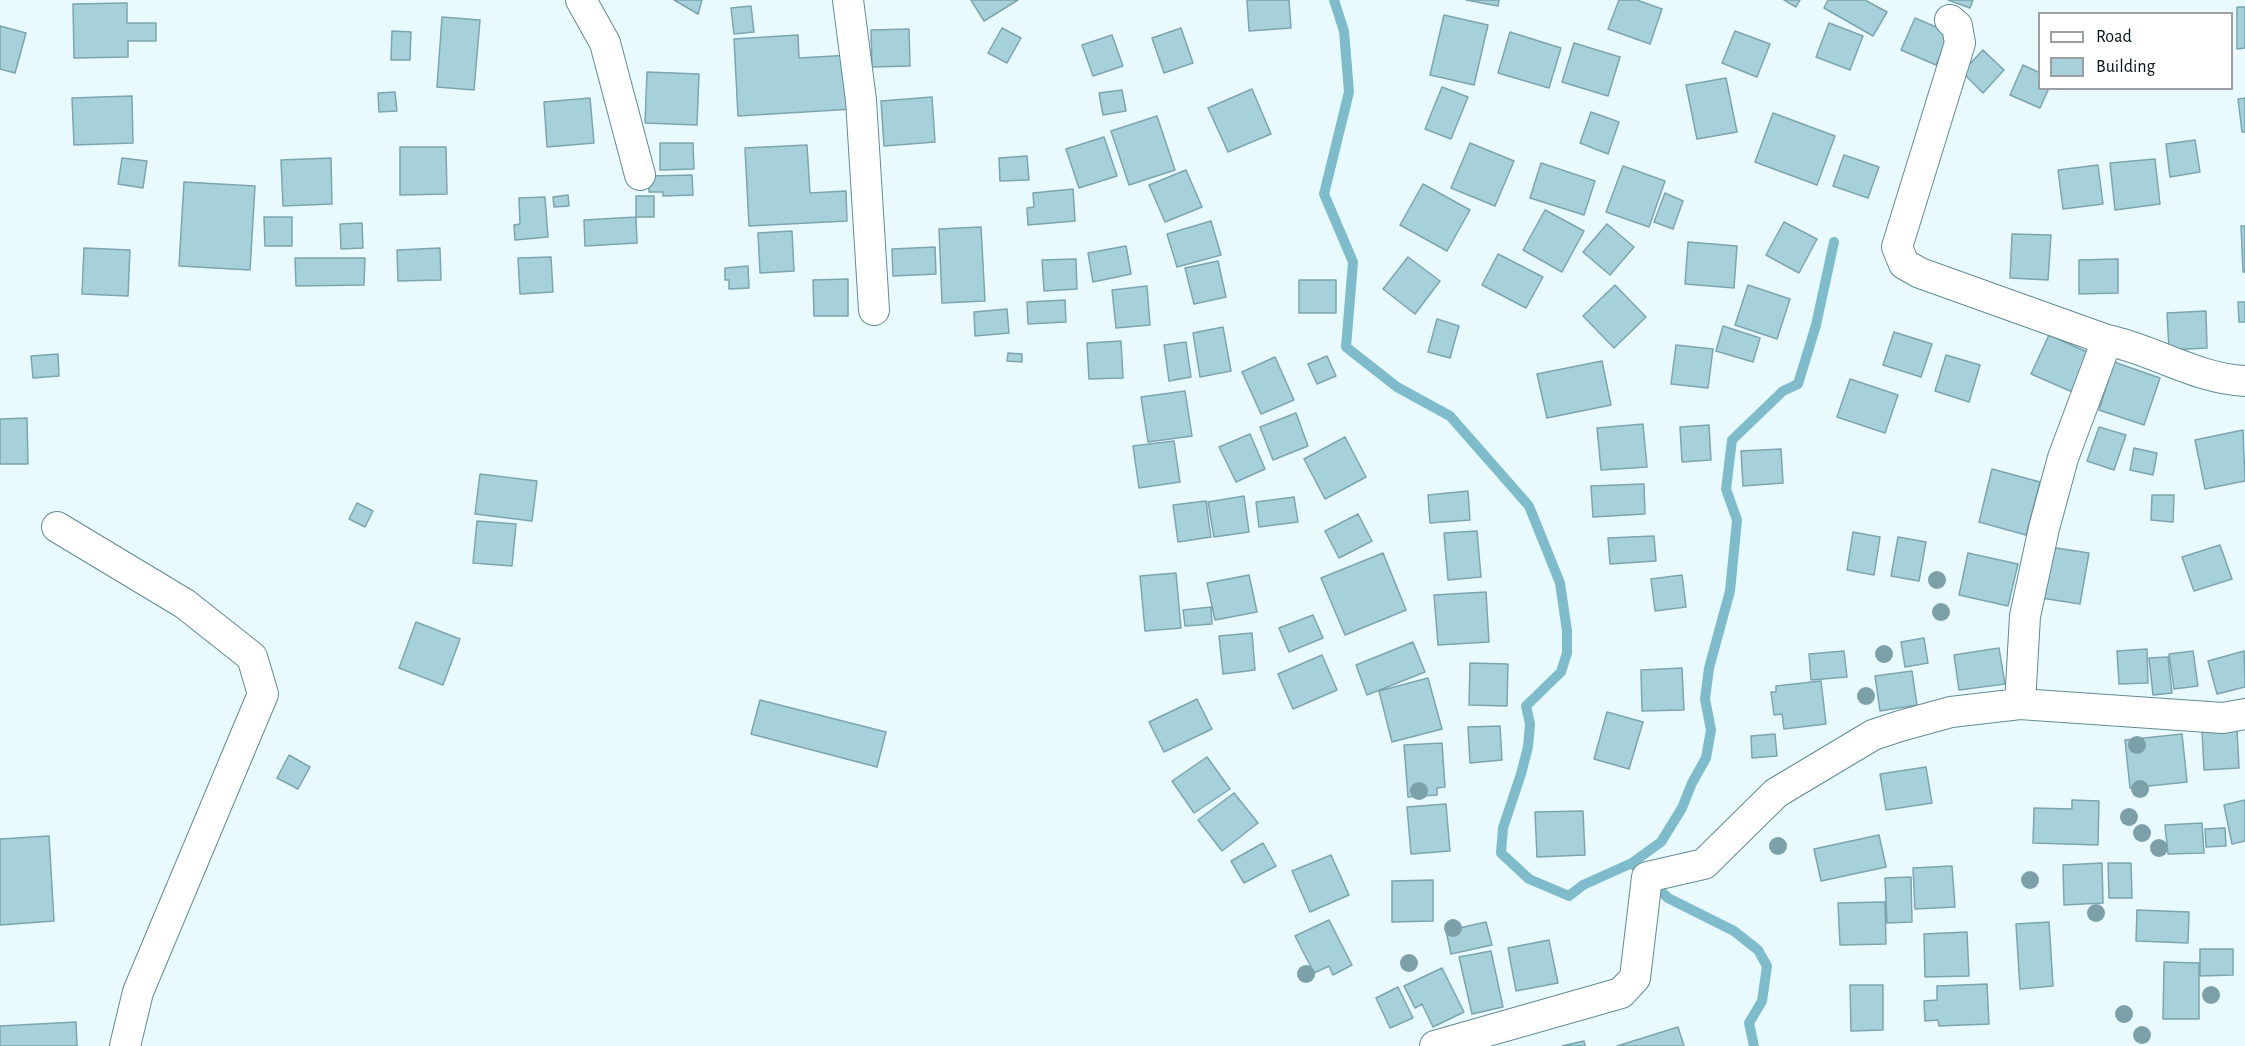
<!DOCTYPE html>
<html>
<head>
<meta charset="utf-8">
<style>
	body { margin:0 }
	#map { position:relative; width:2245px; height:1046px; overflow:hidden; background:#e9fafe; font-family:"Alegreya Sans",sans-serif }
	canvas { display:block }
	.legend { position:absolute; left:2038px; top:12px; width:195px; height:78px; box-sizing:border-box; background:#fff; border:2px solid #9ba1a2; margin:0; padding:8px 10px; list-style:none; font-size:18px; color:#041316 }
	.legend li { display:flex; align-items:center; gap:12px; height:30px }
	.legend b { width:30px; border:2px solid #9ba1a2 }
</style>
</head>
<body>
<div id="map">
<canvas width="2245" height="1046"></canvas>
<ul class="legend">
<li><b style="height:8px;background:#fff"></b>Road</li>
<li><b style="height:16px;background:#a6d1db"></b>Building</li>
</ul>
</div>
<script>
const ctx = document.querySelector('canvas').getContext('2d');
ctx.lineJoin = 'round';
function strokePath(path, color, width, dash) {
  ctx.strokeStyle = color;
  ctx.lineWidth = width;
  ctx.lineCap = dash ? 'butt' : 'round';
  ctx.setLineDash(dash || []);
  ctx.stroke(path);
}
function paint(path, color) {
  ctx.fillStyle = color;
  ctx.fill(path, 'evenodd');
}
strokePath(new Path2D(`
	M1334,0l10,31 5,61 -25,102 29,68 -7,85 51,40 53,29 79,90 31,77 7,48v22l-6,19 -35,34 4,18 -2,23 -7,27 -18,54 -2,25 28,26 40,17 14,-11 49,-22
	M1636,867l-4,-4 29,-21 21,-34 10,-25 14,-25 5,-28 -6,-31 4,-31 21,-77 7,-71 -11,-31 6,-49 51,-49 15,-7 18,-59 18,-83
	M1651,882l17,16 66,33 24,19 9,16 -5,35 -13,22 5,23`), '#7fbccb', 10);
const building = new Path2D(`
	M674,0h28l-4,14z
	M971,0h47l-34,21z
	M1247,0h42l2,28 -42,3z
	M1466,0h33l-1,6z
	M1619,0h18l25,9 -12,35 -42,-15z
	M1784,0h16l-4,7z
	M1828,0h37l22,12 -14,24 -49,-28z
	M1948,0h25l-3,8z
	M127,3v20h29v18h-28v16l-54,1 -1,-54z
	M751,6l3,26 -20,2 -3,-26z
	M2237,7h8v41l-8,1z
	M1444,15l44,10 -14,60 -44,-10z
	M442,17l38,3 -6,70 -37,-3z
	M1915,18l35,15 -14,32 -35,-15z
	M1829,23l34,13 -13,34 -34,-13z
	M0,26l26,7 -11,40 -15,-4z
	M1002,28l19,10 -14,25 -19,-10z
	M1181,28l12,35 -29,10 -12,-35z
	M909,29l1,37 -38,1 -1,-37z
	M392,31l19,1 -1,28h-19z
	M1735,31l35,13 -13,33 -35,-14z
	M1510,32l51,16 -12,40 -51,-15z
	M798,35l1,23 52,-3 3,54 -116,7 -4,-77z
	M1112,35l11,31 -30,10 -11,-31z
	M1574,43l46,14 -12,39 -46,-14z
	M1983,50l21,20 -21,23 -21,-21z
	M2023,65l17,8v15h9l-9,20 -30,-13z
	M647,72l52,2 -2,51 -52,-2z
	M1726,78l11,54 -40,7 -11,-54z
	M1442,87l26,10 -17,42 -26,-10z
	M1252,89l19,45 -43,18 -20,-44z
	M1122,90l4,21 -23,4 -4,-22z
	M395,92l2,19 -18,1 -1,-19z
	M132,96l1,47 -59,2 -2,-47z
	M932,97l3,45 -51,4 -3,-45z
	M590,98l4,45 -47,4 -3,-45z
	M2245,98v34h-3l-4,-33z
	M1591,112l28,10 -11,32 -28,-11z
	M1773,113l62,23 -18,49 -62,-23z
	M1157,116l18,54 -46,15 -18,-54z
	M1104,137l13,39 -38,12 -13,-39z
	M2195,140l5,32 -30,5 -4,-33z
	M660,143h33l1,26 -34,1z
	M1470,143l44,18 -19,45 -44,-18z
	M807,145l3,48 36,-2 1,30 -98,5 -4,-78z
	M400,147h46l1,47 -47,1z
	M1844,155l35,12 -11,31 -35,-12z
	M1027,156l2,24 -29,1 -1,-23z
	M122,158l25,3 -4,27 -25,-4z
	M331,158l1,46 -49,2 -2,-46z
	M2155,159l5,45 -45,6 -5,-47z
	M1541,163l54,18 -11,34 -54,-17z
	M2098,165l5,39 -40,5 -5,-39z
	M1623,166l42,15 -16,46 -43,-15z
	M1186,170l16,37 -37,15 -16,-37z
	M692,175l1,20 -30,1v-4h-14v-16z
	M184,182l71,4 -5,84 -71,-4z
	M1423,184l47,26 -23,41 -47,-26z
	M1073,189l2,32 -47,4 -1,-17 7,-1 -1,-14z
	M1665,193l18,8 -10,28 -19,-7z
	M568,195l1,11 -15,1 -1,-10z
	M636,196h18v21h-18z
	M545,197l3,40 -33,3 -1,-15 6,-1 -1,-26z
	M1545,210l39,21 -22,41 -39,-22z
	M264,217h28v29h-27z
	M636,217l1,26 -52,3 -1,-26z
	M1211,221l10,34 -44,12 -10,-33z
	M1784,222l33,17 -18,34 -33,-18z
	M362,223l1,25 -22,1 -1,-25z
	M1607,224l27,23 -24,28 -27,-23z
	M2241,226h4v46h-2z
	M981,227l4,74 -43,2 -3,-74z
	M792,231l2,40 -34,2 -2,-40z
	M2012,234l39,1 -3,45 -38,-2z
	M1688,242l49,4 -3,42 -49,-4z
	M1126,246l5,28 -38,8 -5,-29z
	M935,247l1,27 -43,2 -1,-27z
	M84,248l46,2 -2,46 -46,-2z
	M440,248l1,32 -43,1 -1,-31z
	M1498,254l45,23 -17,31 -44,-23z
	M551,257l2,35 -33,2 -2,-36z
	M1408,257l32,24 -25,33 -32,-25z
	M295,258h70l-1,27 -68,1z
	M1076,259l1,30 -33,2 -2,-31z
	M2118,259v34l-39,1v-34z
	M1218,261l8,36 -32,7 -9,-36z
	M748,266l1,22 -20,1v-9h-4v-12z
	M848,279v37h-34l-1,-36z
	M1299,280h37v33h-37z
	M1615,285l31,32 -32,31 -31,-32z
	M1748,285l42,14 -13,40 -42,-14z
	M1147,286l3,39 -34,3 -4,-38z
	M1065,300l1,22 -38,2 -1,-22z
	M2238,302h7v20h-6z
	M1007,309l2,24 -34,3 -1,-24z
	M2206,311l1,37 -38,2 -2,-37z
	M1437,319l22,7 -9,32 -22,-6z
	M1723,326l37,12 -7,24 -37,-11z
	M1223,327l8,44 -31,6 -7,-44z
	M1894,332l38,12 -11,33 -38,-12z
	M2049,335l45,20 -17,39 -46,-20z
	M1121,341l2,37 -34,1 -2,-36z
	M1186,342l5,35 -22,4 -5,-36z
	M1676,345l37,4 -5,39 -37,-4z
	M1008,353l14,1v8l-15,-1z
	M58,354l1,22 -26,2 -2,-22z
	M1946,355l34,10 -11,37 -34,-11z
	M1327,356l9,20 -19,8 -9,-20z
	M1275,357l19,43 -33,14 -19,-42z
	M1602,361l9,44 -64,13 -10,-44z
	M2114,362l46,16 -16,47 -45,-15z
	M1850,379l48,16 -13,38 -48,-16z
	M1185,391l7,45 -44,6 -7,-45z
	M1296,413l12,33 -35,14 -13,-33z
	M27,418l1,46h-28v-45z
	M1643,424l4,43 -46,3 -4,-42z
	M1709,425l2,35 -29,2 -2,-35z
	M2099,427l27,8 -12,35 -27,-9z
	M2243,430l2,51 -40,8 -10,-49z
	M1250,434l15,35 -29,13 -17,-35z
	M1345,437l21,40 -41,22 -21,-40z
	M1174,441l6,41 -41,6 -6,-42z
	M2134,448l23,5 -4,22 -23,-5z
	M1781,449l2,34 -40,3 -2,-35z
	M1992,469l48,13 -14,53 -47,-13z
	M480,474l57,7 -5,40 -57,-7z
	M1644,484l1,30 -52,3 -2,-31z
	M1468,491l2,29 -40,3 -2,-28z
	M2152,495h22l-1,27 -22,-2z
	M1244,496l5,36 -35,5 -6,-35z
	M1294,497l4,25 -39,5 -3,-25z
	M1206,501l5,36 -33,5 -5,-37z
	M357,503l16,8 -8,16 -16,-8z
	M1358,514l14,27 -33,17 -14,-27z
	M477,521l39,3 -4,42 -39,-3z
	M1477,531l4,46 -33,3 -4,-47z
	M1853,532l27,5 -6,38 -27,-5z
	M1654,536l2,25 -46,3 -2,-26z
	M1898,537l28,5 -7,39 -28,-5z
	M2220,545l12,34 -38,12 -12,-34z
	M2050,547l39,6 -9,51 -39,-6z
	M1383,553l23,57 -61,25 -24,-57z
	M1968,553l50,11 -10,42 -49,-11z
	M1176,573l5,55 -36,3 -5,-55z
	M1249,575l8,37 -42,8 -8,-37z
	M1682,575l4,32 -31,4 -4,-32z
	M1486,592l3,50 -51,3 -4,-50z
	M1211,607l1,17 -27,2 -2,-16z
	M1313,615l10,23 -34,14 -10,-24z
	M416,622l44,17 -17,46 -44,-17z
	M1252,633l3,37 -32,4 -4,-38z
	M1924,638l4,25 -23,4 -4,-25z
	M1413,642l12,30 -58,23 -11,-30z
	M1999,648l6,36 -46,6 -5,-35z
	M2147,649l1,34 -29,1 -2,-33z
	M1844,651l3,26 -36,3 -2,-26z
	M2193,651l5,35 -24,3 -5,-35z
	M2244,651l1,36 -28,7 -9,-33z
	M1322,655l15,35 -44,19 -15,-35z
	M2168,657l4,36 -19,2 -4,-37z
	M1470,663l38,1 -1,42 -38,-1z
	M1682,668l2,42 -42,1 -1,-41z
	M1912,671l5,34 -37,6 -5,-35z
	M1428,678l14,51 -50,13 -13,-51z
	M1821,681l5,43 -42,5 -2,-15 -8,1 -3,-23h5v-6z
	M1197,699l15,30 -48,23 -15,-30z
	M760,700l126,32 -9,35 -126,-33z
	M1607,712l36,10 -14,47 -35,-10z
	M1500,726l2,34 -32,3 -2,-36z
	M2237,729l2,39 -35,2 -2,-39z
	M1775,734l2,22 -25,2 -1,-22z
	M2182,734l5,48 -57,6 -5,-48z
	M1442,743l3,44 -8,1v7l-29,2 -4,-52z
	M289,755l21,12 -12,22 -21,-11z
	M1207,757l23,32 -36,24 -22,-32z
	M1926,767l6,36 -46,7 -6,-36z
	M1234,793l24,30 -36,28 -24,-31z
	M2072,800l27,1 -1,44 -65,-2 1,-35 38,1z
	M2245,800v41l-13,3 -8,-39z
	M1446,804l4,47 -39,3 -4,-47z
	M1583,811l2,44 -48,2 -2,-45z
	M2202,823l2,30 -36,1 -3,-29z
	M2225,828l1,18 -20,1 -1,-18z
	M1879,835l7,32 -65,14 -7,-32z
	M49,836l5,85 -54,4v-86z
	M1263,843l13,23 -32,17 -13,-22z
	M1331,855l18,40 -39,17 -18,-41z
	M2102,863l1,40 -39,2 -1,-40z
	M2108,863h23l1,35h-23z
	M1952,866l3,41 -40,2 -2,-41z
	M1911,877l1,45 -25,1 -2,-45z
	M1433,880v41l-41,1v-41z
	M1885,902l1,42 -46,1 -2,-42z
	M2137,910l52,2 -1,31 -52,-2z
	M1329,920l23,45 -19,10 -4,-9 -15,7 -19,-37z
	M1486,922l6,23 -41,9 -5,-23z
	M2049,922l4,64 -33,3 -4,-65z
	M1967,932l2,44 -44,1 -1,-43z
	M1549,940l9,43 -42,8 -8,-43z
	M2200,949h33v26l-33,1z
	M1491,951l12,56 -31,7 -13,-57z
	M2164,962l35,1v56h-36z
	M1442,968l22,44 -31,15 -11,-23 -7,4 -11,-22z
	M1987,984l2,40 -50,2 -1,-6 -13,1 -1,-20 13,-1v-14z
	M1850,985h33v45l-32,1z
	M1398,987l15,31 -23,10 -14,-30z
	M76,1022l1,24h-77v-20z
	M1678,1027l6,19h-67z
	M1584,1041l1,5h-23z`);
paint(building, '#a6d1db');
strokePath(building, '#7ca5af', 1.5);
const street = new Path2D(`
	M581,0l24,43 35,132
	M848,0l13,100 13,210
	M1950,20l7,6 3,17 -63,204 7,17 16,9 187,67
	M57,527l128,77 67,53 11,37 -125,298 -13,54
	M2020,704l5,-88 19,-88 19,-70 44,-118c47,10 90,39 138,41
	M1435,1046l186,-53 14,-15 12,-101 57,-13 72,-71 97,-58 27,-9 51,-14 69,-8 203,14 22,-4`);
strokePath(street, '#628b94', 32);
strokePath(street, '#fff', 30);
ctx.fillStyle = '#7ca0a8';
for (const [x, y] of [
	[1937,580],
	[1941,612],
	[1884,654],
	[1866,696],
	[2137,745],
	[2140,789],
	[1419,791],
	[2129,817],
	[2142,833],
	[1778,846],
	[2159,848],
	[2030,880],
	[2096,913],
	[1453,928],
	[1409,963],
	[1306,974],
	[2211,995],
	[2124,1014],
	[2142,1035]
]) {
  ctx.beginPath();
  ctx.arc(x, y, 9, 0, 2 * Math.PI);
  ctx.fill();
}
</script>
</body>
</html>
